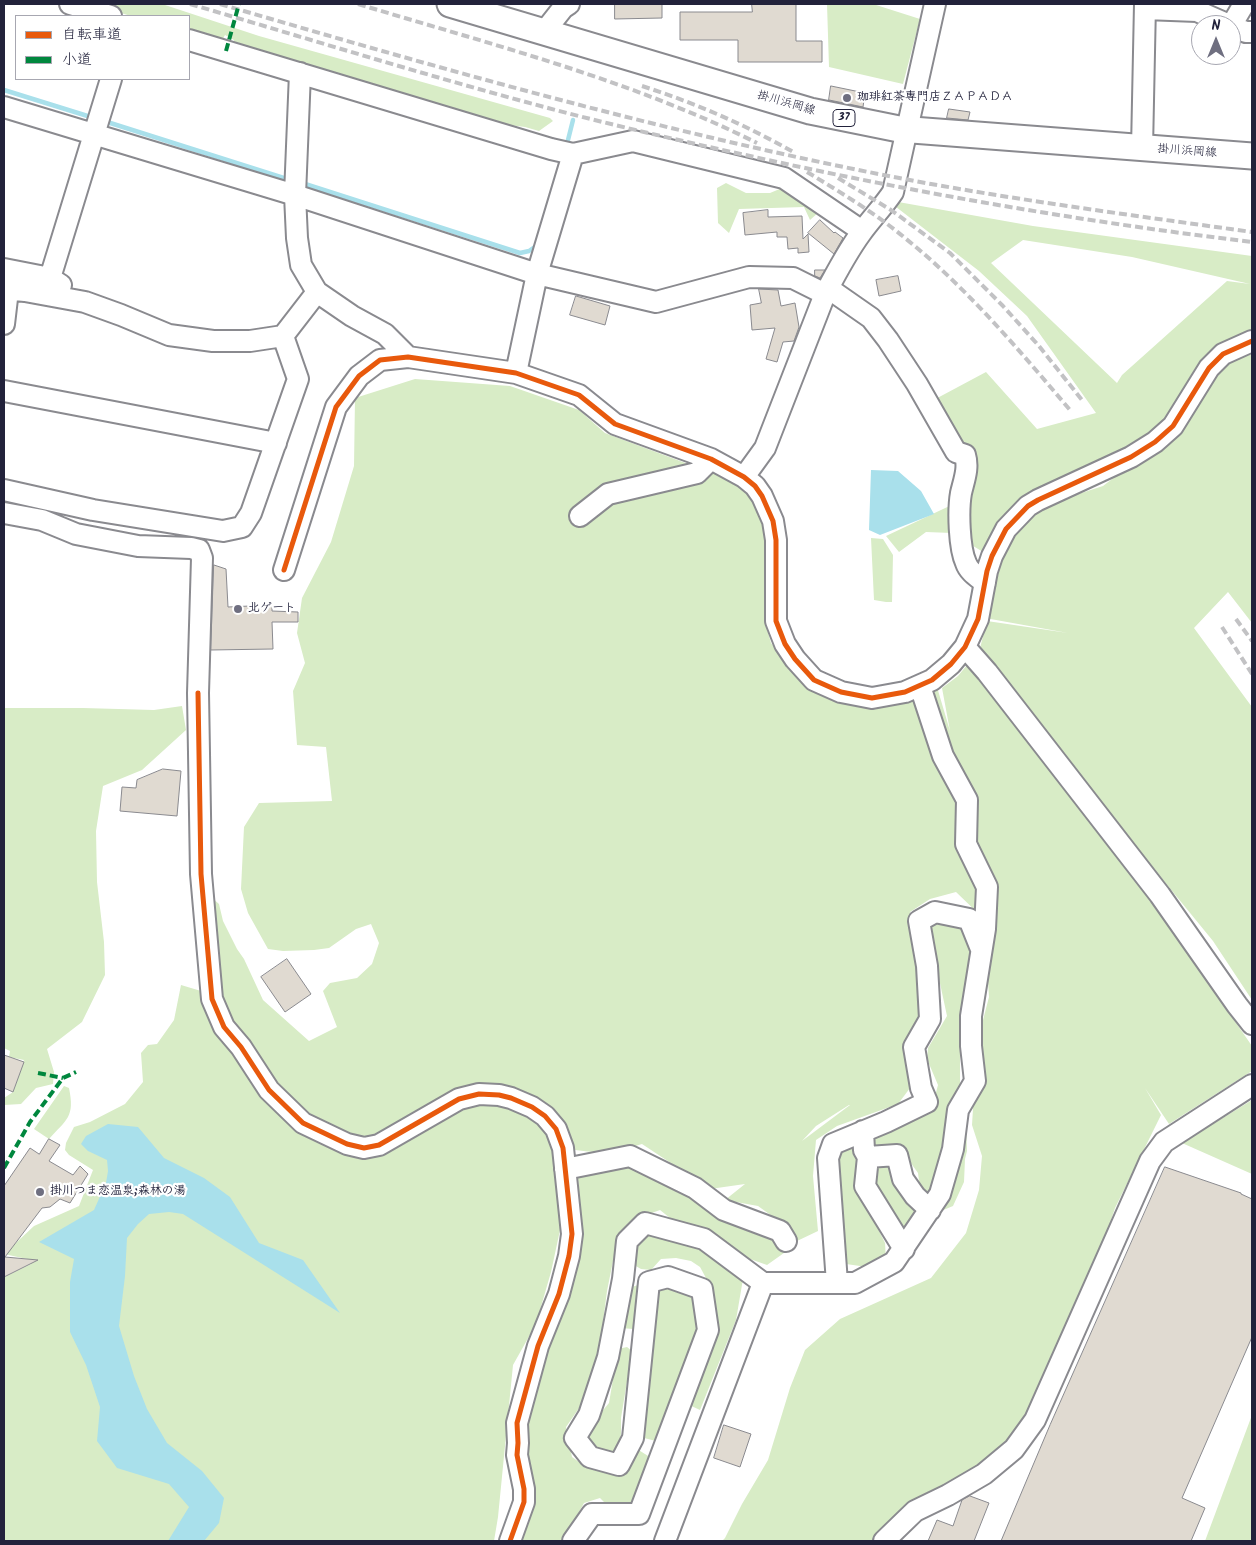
<!DOCTYPE html>
<html>
<head>
<meta charset="utf-8">
<style>
	body { margin:0 }
	#map { position:relative; width:1256px; height:1545px; overflow:hidden; background:#fff; font-family:Kalam,"Klee One",sans-serif }
	canvas { display:block }
	.frame { position:absolute; inset:0; border:5px solid #22223b; pointer-events:none }
	.legend { position:absolute; left:15px; top:15px; width:175px; height:65px; box-sizing:border-box; background:#fff; border:1px solid #a7a7b1; margin:0; padding:6px 9px; list-style:none; font-size:15px; color:#22223b }
	.legend li { display:flex; align-items:center; gap:10px; height:25px }
	.legend b { width:25px; border:1px solid #a7a7b1 }
	.north { position:absolute; left:1191px; top:15px; width:50px; height:50px; box-sizing:border-box; background:#fff; border:1px solid #a7a7b1; border-radius:50%; rotate:0deg; font-size:14px; font-weight:700; line-height:20px; text-align:center; color:#22223b }
	.north::after { content:''; display:block; margin:auto; width:18px; height:22px; background:#6f6f80; clip-path:polygon(50% 0,100% 100%,50% 72%,0 100%) }
</style>
</head>
<body>
<div id="map">
<canvas width="1256" height="1545"></canvas>
<div class="frame"></div>
<ul class="legend">
<li><b style="height:6px;background:#e8590c"></b>自転車道</li>
<li><b style="height:6px;background:#00873e"></b>小道</li>
</ul>
<div class="north">N</div>
</div>
<script>
const ctx = document.querySelector('canvas').getContext('2d');
ctx.lineJoin = 'round';
function paint(path, color) {
  ctx.fillStyle = color;
  ctx.fill(path, 'evenodd');
}
function strokePath(path, color, width, dash) {
  ctx.strokeStyle = color;
  ctx.lineWidth = width;
  ctx.lineCap = dash ? 'butt' : 'round';
  ctx.setLineDash(dash || []);
  ctx.stroke(path);
}
function write(font, color, halo, rows, align = 'center') {
  ctx.font = font + ' Kalam,"Klee One",sans-serif';
  ctx.lineWidth = 4.5;
  ctx.setLineDash([]);
  ctx.textBaseline = 'middle';
  ctx.strokeStyle = halo;
  ctx.fillStyle = color;
  for (const [text, x, y, turn = 0] of rows) {
    ctx.save();
    ctx.translate(x, y);
    ctx.rotate((+turn || 0) * Math.PI / 180);
    ctx.textAlign = isNaN(turn) ? turn : align;
    if (halo) ctx.strokeText(text, 0, 0);
    ctx.fillText(text, 0, 0);
    ctx.restore();
  }
}
paint(new Path2D(`
	M90,4h72l97,32 291,82 3,3 -14,10 -14,-4 -39,-5 -254,-75 2,-7 -9,-5 -5,9 -31,-10v-18h-58z
	M827,4h46l47,15 -17,65 -74,-17z
	M726,183l20,10h24l12,-5 37,24 -9,8 -6,-13 -65,2 -10,24 -11,-10 -1,-35z
	M887,200l146,26 219,30v79l-39,20 -58,78 -49,29 -90,41 -33,49 -31,-19 -26,-1 -27,20 -13,-16 74,-35 5,-46 -37,-52 58,-31 51,57 59,-16 -69,-97 -48,-45zM1023,240l109,17 118,27 -23,-3 -105,94 -5,8 -126,-120z
	M1252,354v269l-24,-31 -34,36 58,79v293l-39,-59 -90,-110 -143,-183 7,-27 81,12 -83,-15 14,-60 33,-49 71,-23 74,-57 47,-65z
	M415,379l95,7 69,24 26,23 134,50 16,14 13,26 -3,99 6,21 35,42 30,15 101,-13 13,44 -8,-43 16,-12 9,-11 146,180 139,201v25l-83,53 -24,-36 16,27 -46,93 -41,124 -48,101 -141,108h-163l3,-3 17,-34 26,-44 22,-72 15,-38 35,-31 91,-41 35,-45 13,-43 3,-34 -10,-31 5,-82 12,-46 -5,-78 -28,-27 -26,7 -20,13 9,58 7,25 -8,37 4,40 -24,32 -61,22 -21,14 -3,36 5,55 -21,10 -18,-20 -21,-15 -33,-6 20,-16 -35,5 -68,-45c-16,5 -31,8 -47,8 -10,0 -21,-3 -32,-3l5,44 -17,79 -15,52 -23,41 -15,152 -4,24h-490v-264l27,-13 -4,-5 -23,-5 30,-28 45,-20 14,-36 -24,-15 -4,-5 1,-7 8,-16 16,-5 35,-18 18,-22 -2,-29 7,-8 9,-1 17,-24 7,-35 30,9 -1,-98 9,8 4,17 14,28 7,10 19,41 46,41 28,-14 -14,-36 7,-8 27,-5 15,-14 7,-21 -8,-19 -15,5 -27,19 -15,2 -31,1 -15,-2 -20,-36 -7,-24 3,-62 15,-24 73,-2 -6,-54 -29,-2 -4,-54 12,-28 -8,-30 5,-35 29,-56 23,-76 1,-68zM849,1105h1l-48,36 14,-15z
	M871,538l12,1 10,16 -1,47h-6l-12,-2z
	M182,706l4,24 -44,40 -39,16 -7,45 1,51 7,60 1,33 -23,47 -35,27 7,23 -1,12 -17,4 -15,16 -17,1v-7l9,-6 11,-32 -15,-3 1,-6 -6,-3v-340h79l71,2z
	M931,918l34,11 7,18 -3,84 -9,27v27l6,36 1,30 -2,8 -1,23 -11,24 -12,5 -12,-3 -8,-12 -3,-23 -10,-14 -19,-7 -25,-2 7,-20 38,-15 22,-4 7,-26 -11,-26 1,-11 19,-32 -19,-89z
	M64,1086l5,2c6,29 -2,31 -20,51l-15,-10z
	M1252,1100v74l-70,-31z
	M841,1143h12l4,14 3,35 25,51 1,17 -19,7 -21,-3 -5,-20 -7,-74z
	M887,1163l16,16 17,48 -1,13 -27,-16 -21,-51 7,-8z
	M629,1165l162,83 -24,17 -48,-17 -39,-22 -20,-16 -25,9 -19,27 -9,45 -12,94 -29,42 6,30 17,12 30,-4 18,-16 16,10 -22,49 -23,-2 -8,-8 -16,5 -21,38h-50l4,-86 64,-232 -3,-45 20,-10z
	M643,1230l38,9 18,10 14,6 30,24 -7,41 -36,90 -13,-6 29,-74 -2,-30 -8,-22 -6,-11 -9,-6 -15,-3 -15,1 -10,11 -10,-1 -7,-4c1,-13 2,-24 9,-35z
	M668,1277l28,13 6,34 -46,117 -12,-3 -6,-6 16,-139z
	M638,1285l3,5 -8,39 -12,-1 7,-37 4,-4z
	M627,1347l5,4 -11,67v16l-3,13 -6,6h-18l-10,-16 5,-10 20,-24 9,-54z
	M1252,1415v126h-47z`), '#d8ecc6');
paint(new Path2D(`
	M871,470l27,1 23,20 13,23 -54,21 -11,-5z
	M108,1124l30,3 26,31 40,20 26,19 29,46 44,17 37,53 -157,-99 -14,-2 -20,2 -11,10 -11,14 -2,38 -6,50 15,50 13,33 20,34 35,28 22,27 -5,25 -15,18h-36l21,-34 -20,-23 -52,-16 -20,-27 3,-34 -14,-42 -16,-33v-50l4,-23 -35,-17 55,-32 12,-27 2,-12 -1,-11 -19,-9 -7,-7 5,-8z`), '#a9e0eb');
strokePath(new Path2D(`
	M4,90l90,28
	M104,121l186,59
	M566,148l7,-28
	M302,183l218,70 9,-2 10,-7`), '#a9e0eb', 4.5);
const building = new Path2D(`
	M615,4h47v14l-47,1z
	M752,4h44v37h26v21h-84v-22h-58v-28h72z
	M831,86l34,7 -2,14 -34,-7z
	M949,109l21,3 -2,8 -21,-2z
	M768,210v7l34,-1 1,23 5,-5 1,18 -11,1v-5l-10,1 -1,-12h-10v-5l-32,3 -2,-22z
	M820,220l14,13 1,-1 8,6 -9,16 -26,-21z
	M815,270h10l-5,8 -5,-2z
	M898,276l3,15 -22,5 -3,-16z
	M759,289l19,1 3,16 14,-3 4,24 -5,14 -11,1 -6,20 -11,-3 9,-31 -23,2 -2,-25 11,-2z
	M576,296l34,10 -5,19 -35,-10z
	M214,565l12,4 2,38 44,-2v6l26,1v10h-26l1,27 -62,1z
	M163,769l18,2 -4,45 -57,-5 2,-24 14,1 1,-8z
	M287,959l24,35 -26,18 -24,-35z
	M4,1055l20,7 -11,30 -9,-4z
	M49,1139l11,6 -11,16 24,14 7,-9 8,8 -18,29 -10,-4 -10,8 -8,1 -37,49 33,3 -34,17v-91l26,-38 9,6z
	M1165,1167l76,26v1l11,5v138l-70,161 23,10 -14,33h-190l49,-116z
	M724,1425l27,9 -11,33 -26,-9z
	M970,1496l19,7 -15,38h-46l9,-21 16,6 9,-26z`);
paint(building, '#e0dad1');
strokePath(building, '#8a8a8f', 1);
const minor = new Path2D(`
	M70,4l41,12
	M1244,4l-13,22 15,6h6
	M1145,9l52,2 32,14
	M544,32l19,-24 6,-4
	M189,40l362,109 22,5
	M300,73l-5,122 2,43 4,27 16,27 35,24 33,18 23,23
	M4,107l291,88 242,79 -21,99
	M1142,149l3,-145
	M4,269l46,9 11,7
	M50,278l61,-199
	M828,288l43,30 17,22 29,44 39,68 9,3c4,13 -1,25 -4,38 -3,17 -2,55 5,70 3,9 12,14 19,20
	M4,289l21,2 60,11 36,13 48,20 44,6h37l33,-5 34,-44
	M825,294c11,-21 22,-42 36,-61 10,-14 22,-26 32,-41l42,-188
	M4,324l4,-34
	M4,391l272,52
	M744,477l21,-29 60,-154 -32,-16 -44,-1 -93,25 -119,-28 36,-120 60,-13 151,37 78,53
	M4,490l89,20 130,21 19,-4 9,-14 47,-134 -15,-43
	M4,513l38,7 34,14 62,12 53,2 8,2 3,8 -4,135 3,181 11,125 12,28 17,20 28,43 34,33 44,21 17,4 15,-3 80,-46 20,-5 20,1 12,3 21,9 13,9 11,13 7,19 9,86 -3,22 -10,38 -21,52 -21,77 1,20 -1,12 7,34v13l-14,39
	M580,516l28,-22 89,-21 14,-14
	M284,570l52,-163 23,-31 21,-16 28,-3 108,16 63,22 36,29 96,35 33,18 11,9 7,10 11,25 3,19v81l9,23 10,15 19,21 27,12 31,6 33,-6 27,-12 19,-16 14,-17 13,-28 9,-48 5,-15 14,-27 22,-23 10,-6 93,-43 24,-15 18,-16 36,-58 14,-14 29,-13
	M965,647l22,25 173,223 77,110 15,19
	M863,1131l1,19 4,7 -3,29 39,63
	M868,1157l29,-2 6,24 12,17 15,14
	M565,1169l65,-13 65,32 29,22 56,21 6,10
	M837,1283l-9,-125 5,-14 53,-22 41,-20 -6,-14 -7,-41 16,-28 -3,-53 -8,-45 16,-9 34,7 12,30
	M573,1541l19,-27h47l69,-184 -6,-41 -34,-12 -19,5 -16,156 -14,27 -29,-8 -15,-19 14,-23 19,-58 15,-78 4,-38 18,-18 59,16 59,44h92l39,-21 46,-68 13,-45 5,-39 17,-29 -4,-35v-30l14,-87 2,-42 -21,-43 1,-44 -24,-44 -23,-70
	M665,1541l98,-258
	M884,1541l31,-30 33,-16 36,-21 30,-25 21,-29 115,-259 14,-19 88,-57`);
const major = new Path2D(`
	M450,4l360,107 89,18 353,27`);
strokePath(minor, '#8a8a8f', 24);
strokePath(major, '#8a8a8f', 29);
strokePath(minor, '#fff', 20);
strokePath(major, '#fff', 25);
strokePath(new Path2D(`
	M190,4c119,35 238,72 358,104 75,20 152,37 229,54 157,34 316,61 475,80
	M220,4c235,69 471,136 711,180 107,19 214,33 321,48
	M358,4c135,41 273,76 399,139
	M642,86c53,17 104,39 153,67
	M807,172c33,20 68,41 98,66 62,50 114,112 165,172
	M838,178l53,32 59,43 53,53 36,40 43,54
	M1236,619l16,22
	M1222,627l30,47`), '#c2c2c4', 4, [8, 4]);
strokePath(new Path2D(`
	M226,51l13,-47
	M38,1073l25,5
	M4,1168l26,-46 33,-44 13,-6`), '#00873e', 4, [8, 4]);
strokePath(new Path2D(`
	M284,570l52,-163 23,-31 21,-16 28,-3 108,16 63,22 36,29 96,35 33,18 11,9 7,10 11,25 3,19v81l9,23 10,15 19,21 27,12 31,6 33,-6 27,-12 19,-16 14,-17 13,-28 9,-48 5,-15 14,-27 22,-23 10,-6 93,-43 24,-15 18,-16 36,-58 14,-14 29,-13
	M198,693l3,181 11,125 12,28 17,20 28,43 34,33 44,21 17,4 15,-3 80,-46 20,-5 20,1 12,3 21,9 13,9 11,13 7,19 9,86 -3,22 -10,38 -21,52 -21,77 1,20 -1,12 7,34v13l-14,39`), '#e8590c', 5);
for (const [x, y, r, color] of [
	[847,98,5,"#6f6f80"],
	[238,609,5,"#6f6f80"],
	[40,1192,5,"#6f6f80"]
]) {
  const dot = new Path2D();
  dot.arc(x, y, r, 0, 2 * Math.PI);
  ctx.fillStyle = color;
  ctx.fill(dot);
  strokePath(dot, '#fff', 2);
}
for (const [x, y, w] of [
	[844,118,22]
]) {
  const box = new Path2D();
  box.roundRect(x - w / 2, y - 8.5, w, 17, 4);
  ctx.fillStyle = '#fff';
  ctx.fill(box);
  strokePath(box, '#22223b', 1);
}
write('bold 11px', '#22223b', null, [
	["37",844,118]
]);
write('bold 12px', '#22223b', '#fff', [
	["珈琲紅茶専門店ＺＡＰＡＤＡ",857,98],
	["北ゲート",248,609],
	["掛川つま恋温泉;森林の湯",50,1192]
], 'left');
write('12px', '#22223b', '#fff', [
	["掛川浜岡線",786,104,16],
	["掛川浜岡線",1187,152,4]
]);
</script>
</body>
</html>
